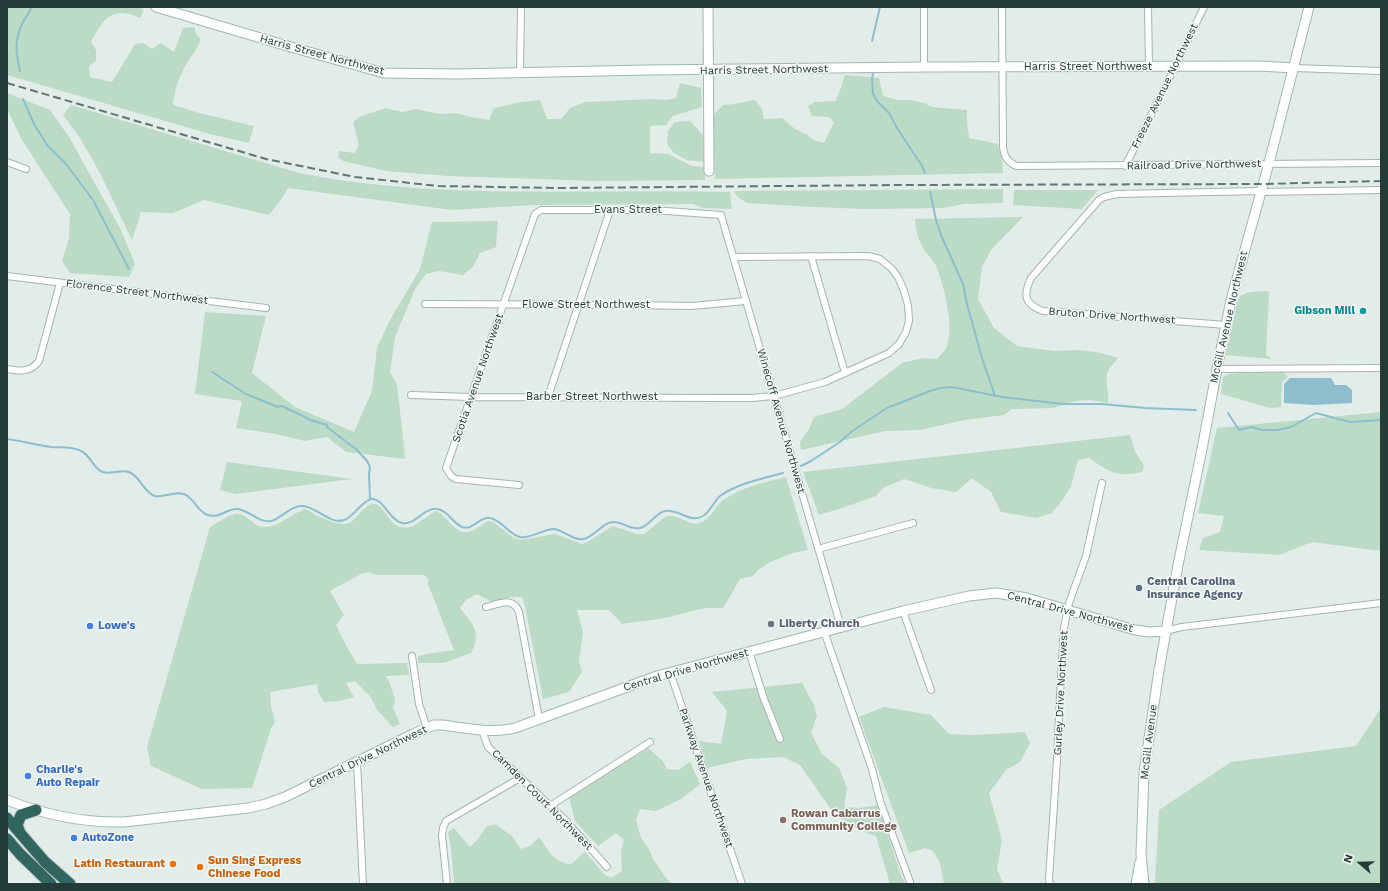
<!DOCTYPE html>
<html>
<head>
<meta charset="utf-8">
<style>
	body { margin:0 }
	#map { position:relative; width:1388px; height:891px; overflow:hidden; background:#e2ece8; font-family:"Work Sans",sans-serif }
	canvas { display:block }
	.frame { position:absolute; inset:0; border:8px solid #233c37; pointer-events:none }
	.north { position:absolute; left:1340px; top:843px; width:40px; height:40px; -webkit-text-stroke:3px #f3f8f6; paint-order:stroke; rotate:290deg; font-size:11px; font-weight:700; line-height:16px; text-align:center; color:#233c37 }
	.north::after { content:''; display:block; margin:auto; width:14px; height:18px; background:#233c37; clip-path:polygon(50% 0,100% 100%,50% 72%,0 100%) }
</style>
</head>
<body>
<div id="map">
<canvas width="1388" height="891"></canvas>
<div class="frame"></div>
<div class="north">N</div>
</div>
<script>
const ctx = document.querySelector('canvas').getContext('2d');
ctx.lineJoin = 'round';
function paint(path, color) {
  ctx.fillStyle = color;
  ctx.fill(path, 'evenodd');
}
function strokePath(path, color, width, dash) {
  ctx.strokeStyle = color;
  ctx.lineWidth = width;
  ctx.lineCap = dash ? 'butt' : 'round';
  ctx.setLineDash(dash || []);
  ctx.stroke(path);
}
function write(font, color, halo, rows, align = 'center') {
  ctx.font = font + ' "Work Sans",sans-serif';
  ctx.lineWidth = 3;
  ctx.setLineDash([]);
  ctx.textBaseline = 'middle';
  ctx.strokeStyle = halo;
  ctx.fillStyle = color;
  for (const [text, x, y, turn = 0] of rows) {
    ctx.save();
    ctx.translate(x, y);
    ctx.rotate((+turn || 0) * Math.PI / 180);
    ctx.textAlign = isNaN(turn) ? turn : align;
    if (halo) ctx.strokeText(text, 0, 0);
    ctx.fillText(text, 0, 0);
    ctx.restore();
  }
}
paint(new Path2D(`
	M7,7h129l8,2 -4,9c-5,-2 -12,-5 -18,-5 -16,-1 -25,18 -31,29l5,8v11l-7,5 1,11 22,5 23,-38 8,-1 9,6 9,-6 13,9 9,-24 12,-1v5l6,8c-4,9 -10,16 -15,25 -7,12 -12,26 -13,40l26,8 55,13 -5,17 -39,-9 -203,-59z
	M845,75l34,3 4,18 15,4h12l14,3 8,4 35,3v13l2,15 29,6 4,16 1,13 -288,6 -2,-64 10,-10 12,-1 20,-4 7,9 2,10 18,-1 13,11 13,6 5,5 11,3 10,-21 -5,-5 -17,-1 -4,-10 7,-4 21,-1z
	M680,83l21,5 1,19 -29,9 -7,9 -16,1v27l18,1 24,12 13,1v13l-107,1 -150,-5 -62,-5 -43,-10 -5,-4 1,-6 16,2 4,-8 -6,-23 6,-5 27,-9 16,4 13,-3 26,5 15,-1 14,4 19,3 5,-12 27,-6 19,-2 7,19h14l9,-11 15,-6 68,-3 14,1 9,-2z
	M7,93l43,17 19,27 52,93 14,34 -6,13 -59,-4 -8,-12 7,-22 1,-25 -48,-74 -15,-31z
	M71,105l228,68c142,28 287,15 431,19l2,17 -28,-1 -11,-4 -160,1 -81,5 -164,-22 -7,12 -12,15 -65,-15 -31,13 -32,-1 -9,28c-21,-43 -39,-88 -69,-125z
	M690,121l13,14 1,27 -17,-2 -13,-7 -7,-9 1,-13 7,-9z
	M1003,189v14l-39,1 -20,4 -77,1 -54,-2 -66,-4 -9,-6 -5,-6z
	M1014,190h84l-16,19 -69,-4z
	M1023,217l-32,33 -9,17 -4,32 16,29 23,18 37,5 23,-1 20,2 21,6c-3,4 -8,9 -10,13 -4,8 2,22 0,32l-17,-3 -16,1 -22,7 -41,1 -8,6 -39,5 -45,10 -35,1 -84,19 -1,-8 9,-13 5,-12 28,-8 60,-46 21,-5 14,1c2,-3 6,-6 8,-9 11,-16 -1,-64 -8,-82 -2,-6 -8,-12 -12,-17 -7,-10 -9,-21 -10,-32z
	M498,221l-2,26 -16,6 -7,14 -10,8 -24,-4 -13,3 -11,15 -20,48 -5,35 7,13 5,43 3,31 -59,-7 -19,-15 -22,4 -29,-7 -40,-6 6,-27 -47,-7 10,-82 61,4 -14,57 43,34 59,25 18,-41 5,-43 13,-28 30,-51 12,-47z
	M1268,291l1,3 -3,61 6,4 -46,-4 12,-57c8,-8 19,-6 30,-7z
	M1283,372l5,5 -6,5 -1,25 -11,1 -49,-14 2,-17c9,-7 48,-5 60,-5z
	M1381,412v139l-69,-9 -33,13 -80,-5 4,-12 17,-6 4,-16 -26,-3 19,-85z
	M1130,435l5,16 9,15 -2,6c-25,6 -34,-1 -53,-14l-11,2 -7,26 -7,12 -12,15 -16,5 -35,-6 -10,-20 -19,-14 -16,14 -25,-4 -27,-9 -21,9 -7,8 -31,11 -26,8 -16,-43z
	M227,462l125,17 -117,15 -15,-4z
	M786,477l22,73 -15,3 -23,9 -12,8 -5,6 -13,3 -17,29h-18l-40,10 -43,6 -13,-14h-32l6,23 -4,28 3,11 -13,20 -26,7 -18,-93 -3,-9h-9l-21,5 -15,-8 -11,6 -6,8c13,16 22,25 11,45l-28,10h-25v-7l8,-2 28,-4 -26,-66v-6l-4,-3h-47l-9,-3 -7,2 -31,17 14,24 -8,10 11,22 10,17 50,-1 2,12 -23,1 4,8 5,15 -2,9 7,16 -7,3 -16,-17 -7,-14 -15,-15 -9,2 8,14 -15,4 -15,1 -6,-10 -1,-8 -47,8 1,14 4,16 -4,7 -19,59 -50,1 -51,-23 -4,-19 63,-220c8,-4 16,-11 25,-13 12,-2 18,14 31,13 12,0 27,-14 39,-18 10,5 33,19 44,14 4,-1 9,-9 13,-12 3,-3 7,-7 11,-7 14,-1 15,31 40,22l23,-15c11,4 18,23 32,21 7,-1 14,-8 20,-11l5,1 21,16 7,2 34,-6 27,10 7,-3 24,-15 24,8h7l21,-17c13,-5 23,10 35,6 11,-4 14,-15 22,-22 19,-14 41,-18 64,-24z
	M802,683l12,22 3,11 -6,17 11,21 17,14 8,20 -3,19 15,1 19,-3 23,70 4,9h-15l-14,-48 -9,-3 -32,-18 -35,-50 -17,-8 -36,2 -40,9 -8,-27 22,3 6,-33 -15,-19z
	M884,707l47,8 18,19 24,1 52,-3 5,11 -10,19 -14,8 -17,23 13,47 -5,29 6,15h-59l-4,-21 -7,-12 -8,-3 -16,5 -50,-136z
	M1381,708v176h-226l4,-74 72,-48 125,-16z
	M648,748l14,12 5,9 11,1 12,-8 10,22 -19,15 -25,12 -16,-2 -4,11 5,18 7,9 5,12 10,15 8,10h-217l-3,-36 -3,-16 6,-4 16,19 8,-8 8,-12 9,-3 17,12 9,13 9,-3 9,-9c9,12 15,26 32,27l14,-12 20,23 6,3 11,-7 -1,-21 3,-10 -8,-7 -18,13 -23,-25 -6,-24z`), '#bcdbc7');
paint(new Path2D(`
	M1290,378h41l4,7h11l6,5v13l-38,2 -30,-2v-19z`), '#8dbecd');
strokePath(new Path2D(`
	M872,41l8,-34
	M20,71c-4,-18 -6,-29 2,-47 3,-6 7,-11 10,-17
	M873,73l-1,7 1,14 4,7 12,12 8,15 25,38 3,7
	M23,99l11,25 13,21 19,19 27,36 36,69
	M930,192l6,28 5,15 22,49 4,20 15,54 13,38
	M212,372l34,22 32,13 4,-1 27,13 1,1 17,5v2l30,23 10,11 3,6 -1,7 1,25
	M1228,413l11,17 13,-3 10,3h15l14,-3 25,-14 34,9 31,-2
	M7,439c15,2 29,6 44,8 10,1 21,-1 30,4 10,4 12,18 22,21 8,3 17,-3 26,0 11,4 15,21 26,24 10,2 21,-6 31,-1 9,5 12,17 22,20 11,4 19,-7 30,-6 12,2 21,14 33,12 11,-3 20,-16 32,-15 14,1 27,19 41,14 10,-3 18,-20 28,-21 11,-1 18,22 30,24 13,3 22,-16 35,-14 11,1 15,14 25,18 11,4 18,-11 28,-9 12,2 18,16 30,19 11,2 23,-8 34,-8 10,1 19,12 29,10 12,-2 19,-17 31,-17 9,0 16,8 26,6 10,-2 15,-15 25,-17 13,-3 25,13 38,5 7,-4 11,-15 17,-20 16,-12 44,-18 63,-23
	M801,466l10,-5 29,-19 11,-10 36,-24 43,-17 10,-3 12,-1 50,10 61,7h39l43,4 51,2`), '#8dbecd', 2);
const street = new Path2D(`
	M924,7v60
	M1002,7l1,139c1,11 4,15 13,20l365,-3
	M1148,7l1,60
	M1294,68l87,3
	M520,73l1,-66
	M7,162l19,7
	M1125,166c28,-53 53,-106 79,-159
	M1260,192l121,-2
	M811,256l34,117
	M7,276l259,32
	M425,304l204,1 63,1 54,-5
	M1226,325l-183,-14c-19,-7 -20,-16 -12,-33l68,-78 5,-3 13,-3 143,-3
	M7,369c13,2 23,4 32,-8l21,-78
	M1217,369l164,-1
	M411,395l60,2 253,1h28l22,-2 51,-14 64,-29 10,-9 7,-12 3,-11 -1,-16 -4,-14 -6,-14 -7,-9 -11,-9 -12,-3 -135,1
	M548,397l62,-187
	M519,485l-63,-6 -5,-3 -5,-8 89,-254 6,-4h112l68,5 120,412
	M818,549l95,-26
	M486,607c13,-3 27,-11 33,5l20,107
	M903,611l28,79
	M824,631l48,138 8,32 30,81
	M1165,631l17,-4 199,-24
	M749,651l15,48 16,40
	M412,656l7,48 8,24
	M670,672l72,212
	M482,730l6,17 78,74 41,46
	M357,762l6,122
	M550,806l100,-64
	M447,884l-5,-49 1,-7 3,-7 74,-43
	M1050,884l-1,-5 8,-119 3,-65 4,-67 5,-25 17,-47 16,-73`);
const secondary = new Path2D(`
	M156,7l135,40 93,26 72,1 191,-4 277,-3 335,-1 35,2
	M708,7l1,164
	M7,800c38,15 76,23 117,22l124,-14 18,-4 19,-7 128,-63 21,-9h8c24,3 49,9 73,3l142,-52 246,-65 66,-15 27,-3 31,5 108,32 14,2 16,-1
	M1136,884l4,-22
	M1144,884l-3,-30 3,-81 15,-103 19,-105 24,-116 15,-80 14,-69 38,-137 40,-156`);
const highway = new Path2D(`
	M7,818l38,44 25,22
	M20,833l-3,-8 4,-10 15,-5
	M7,839l13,15 31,30`);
strokePath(street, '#a5b4af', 8);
strokePath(secondary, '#a1b7b1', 11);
strokePath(highway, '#c1c8c7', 13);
strokePath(street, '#fff', 6);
strokePath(secondary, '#fff', 9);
strokePath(highway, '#316660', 11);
strokePath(new Path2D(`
	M7,83l259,76 89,18 83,9 118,2 341,-3 366,-1 118,-3`), '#5e7772', 2, [8, 4]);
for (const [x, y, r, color] of [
	[1363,311,4,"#0f9aa8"],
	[1139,588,4,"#5c6f8a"],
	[771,624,4,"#6b7280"],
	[90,626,4,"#3f7fe0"],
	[28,776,4,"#3f7fe0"],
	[783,820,4,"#8d6e63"],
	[74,838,4,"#3f7fe0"],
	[173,864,4,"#e8710a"],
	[200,867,4,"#e8710a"]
]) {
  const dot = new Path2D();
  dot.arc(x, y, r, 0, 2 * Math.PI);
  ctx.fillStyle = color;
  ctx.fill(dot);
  strokePath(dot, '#f3f8f6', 1.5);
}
write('11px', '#233c37', '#f3f8f6', [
	["Harris Street Northwest",322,55,15],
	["Harris Street Northwest",1088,67],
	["Harris Street Northwest",764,70,-1],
	["Freeze Avenue Northwest",1165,86,-64],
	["Railroad Drive Northwest",1194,165,-1],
	["Evans Street",628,210],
	["Florence Street Northwest",137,292,7],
	["Flowe Street Northwest",586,305],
	["Bruton Drive Northwest",1112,316,4],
	["McGill Avenue Northwest",1229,317,-77],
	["Scotia Avenue Northwest",478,378,-71],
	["Barber Street Northwest",592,397],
	["Winecoff Avenue Northwest",781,421,74],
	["Central Drive Northwest",1070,612,15],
	["Central Drive Northwest",686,670,-16],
	["Gurley Drive Northwest",1061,693,-87],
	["McGill Avenue",1149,742,-83],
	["Central Drive Northwest",368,757,-26],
	["Parkway Avenue Northwest",706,778,71],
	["Camden Court Northwest",542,800,45]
]);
write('bold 11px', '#0d838f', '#f3f8f6', [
	["Gibson Mill",1355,311]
], 'right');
write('bold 11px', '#4e5e75', '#f3f8f6', [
	["Central Carolina",1147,582],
	["Insurance Agency",1147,595]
], 'left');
write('bold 11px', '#5b616d', '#f3f8f6', [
	["Liberty Church",779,624]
], 'left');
write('bold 11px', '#366cbe', '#f3f8f6', [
	["Lowe's",98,626],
	["Charlie's",36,770],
	["Auto Repair",36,783],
	["AutoZone",82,838]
], 'left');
write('bold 11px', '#785e54', '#f3f8f6', [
	["Rowan Cabarrus",791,814],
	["Community College",791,827]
], 'left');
write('bold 11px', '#c56008', '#f3f8f6', [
	["Sun Sing Express",208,861],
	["Chinese Food",208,874],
	["Latin Restaurant",165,864,"right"]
], 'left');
</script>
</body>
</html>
